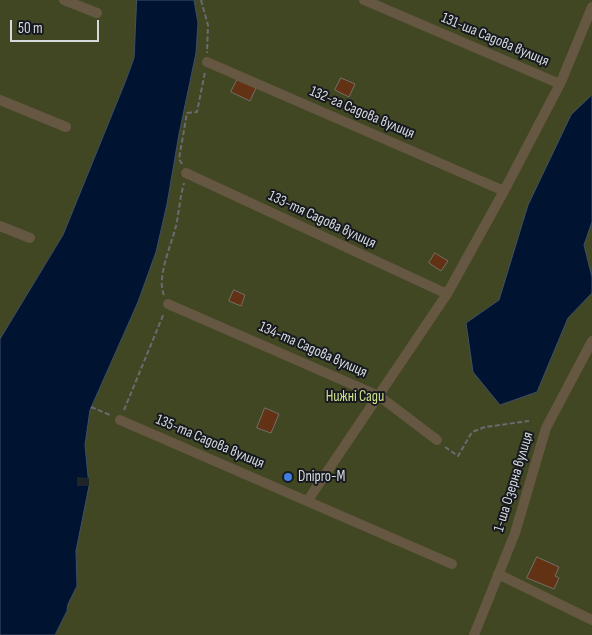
<!DOCTYPE html>
<html>
<head>
<meta charset="utf-8">
<style>
	body { margin:0 }
	#map { position:relative; width:592px; height:635px; overflow:hidden; background:#1f2429; font-family:"Sofia Sans Condensed",sans-serif }
	canvas { display:block }
	.scale { position:absolute; left:10px; top:20px; width:89px; height:22px; box-sizing:border-box; border:2px solid #d6d9dc; border-top:0; padding-left:6px; font-size:15px; line-height:18px; white-space:nowrap; color:#d6d9dc; -webkit-text-stroke:4px #161a1f; paint-order:stroke }
</style>
</head>
<body>
<div id="map">
<canvas width="592" height="635"></canvas>
<div class="scale">50 m</div>
</div>
<script>
const ctx = document.querySelector('canvas').getContext('2d');
ctx.lineJoin = 'round';
function paint(path, color) {
  ctx.fillStyle = color;
  ctx.fill(path, 'evenodd');
}
function strokePath(path, color, width, dash) {
  ctx.strokeStyle = color;
  ctx.lineWidth = width;
  ctx.lineCap = dash ? 'butt' : 'round';
  ctx.setLineDash(dash || []);
  ctx.stroke(path);
}
function write(font, color, halo, rows, align = 'center') {
  ctx.font = font + ' "Sofia Sans Condensed",sans-serif';
  ctx.lineWidth = 4;
  ctx.setLineDash([]);
  ctx.textBaseline = 'middle';
  ctx.strokeStyle = halo;
  ctx.fillStyle = color;
  for (const [text, x, y, turn = 0] of rows) {
    ctx.save();
    ctx.translate(x, y);
    ctx.rotate((+turn || 0) * Math.PI / 180);
    ctx.textAlign = isNaN(turn) ? turn : align;
    if (halo) ctx.strokeText(text, 0, 0);
    ctx.fillText(text, 0, 0);
    ctx.restore();
  }
}
paint(new Path2D(`
	M0,0h137l-3,58 -8,22 -63,155 -63,104z
	M194,0h398v635h-537l12,-24 1,-7 9,-18 -1,-35 13,-65 -4,-41 5,-35 48,-108 18,-50 11,-48 12,-70 17,-81 2,-30z`), '#414722');
const water = new Path2D(`
	M137,0h57l4,23 -2,30 -17,81 -12,70 -11,48 -18,50 -48,108 -5,35 4,41 -13,65 1,35 -9,18 -1,7 -12,24h-55v-296l63,-104 63,-155 8,-22z
	M592,95v127l-8,23 8,32v16l-24,25 -31,74 -37,13 -27,-33 -7,-49 33,-23 29,-95 43,-90z`);
paint(water, '#001431');
strokePath(water, '#404f64', 1);
paint(new Path2D(`
	M77,477l12,1v8h-12z`), '#1f2429');
const building = new Path2D(`
	M341,78l14,6 -6,13 -14,-7z
	M237,80l19,8 -6,13 -19,-9z
	M435,253l13,8 -7,10 -12,-8z
	M234,290l11,5 -4,11 -12,-5z
	M265,408l14,6 -8,19 -14,-5z
	M537,557l22,10 -4,9 4,2 -5,11 -27,-11z`);
paint(building, '#633215');
strokePath(building, '#756d69', 1);
strokePath(new Path2D(`
	M201,0l7,25 -1,28
	M182,164l-3,-5 8,-46 10,-1 8,-40
	M164,295c-8,-17 8,-52 12,-69 3,-14 4,-29 8,-43
	M91,407l19,8
	M124,410l40,-97
	M445,447l13,9 14,-24 13,-5 44,-6`), '#686c70', 2, [5, 2.5]);
strokePath(new Path2D(`
	M64,0l33,13
	M364,0l196,84
	M207,62l297,129
	M0,100l66,27
	M186,173l261,121
	M0,226l30,12
	M168,304l211,92 58,44
	M120,420l332,144
	M308,500l139,-206 57,-103 57,-109 31,-75
	M498,574l94,46
	M474,635l41,-102 31,-105 46,-87`), '#655742', 10);
for (const [x, y, r, color] of [
	[288,477,5,"#3f7fe0"]
]) {
  const dot = new Path2D();
  dot.arc(x, y, r, 0, 2 * Math.PI);
  ctx.fillStyle = color;
  ctx.fill(dot);
  strokePath(dot, '#161a1f', 2);
}
write('15px', '#d6d9dc', '#161a1f', [
	["131-ша Садова вулиця",495,40,23],
	["132-га Садова вулиця",362,113,23],
	["133-тя Садова вулиця",322,220,25],
	["134-та Садова вулиця",313,350,24],
	["135-та Садова вулиця",210,442,23],
	["1-ша Озерна вулиця",514,482,-73]
]);
write('15px', '#d1e18b', '#161a1f', [
	["Нижні Сади",355,397]
]);
write('15px', '#d6d9dc', '#161a1f', [
	["Dnipro-M",298,477]
], 'left');
</script>
</body>
</html>
